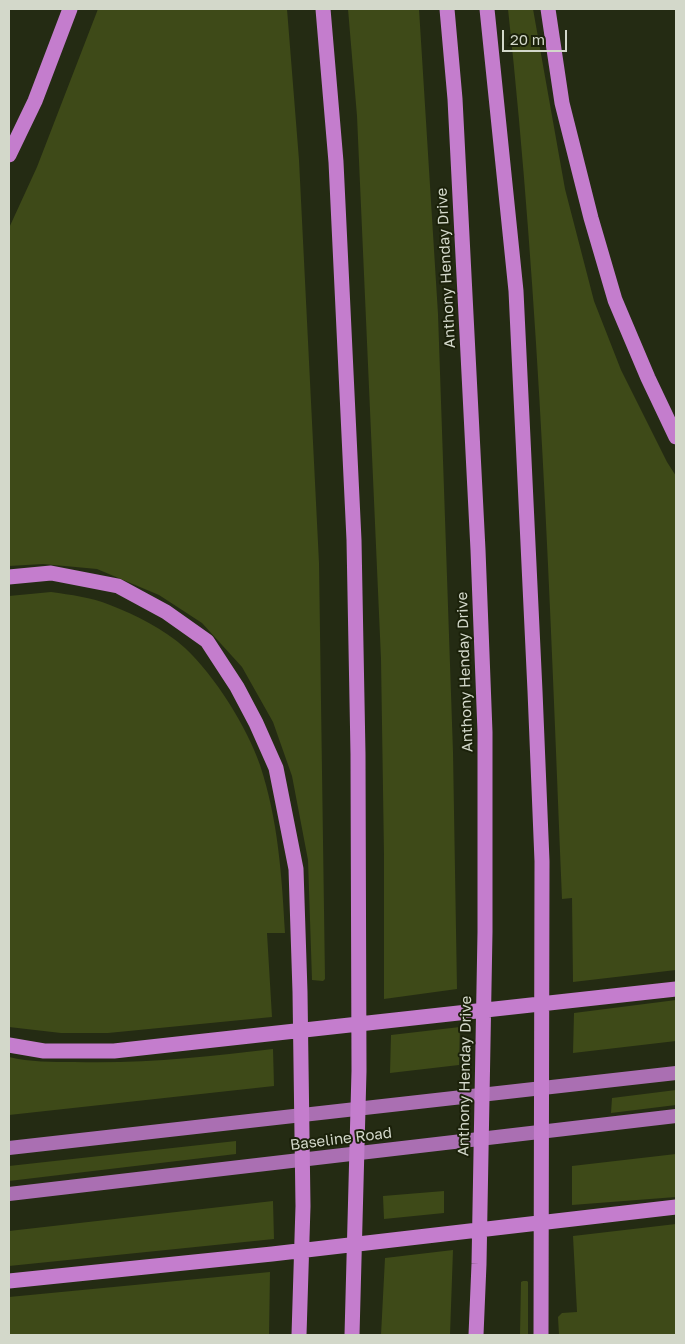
<!DOCTYPE html>
<html>
<head>
<meta charset="utf-8">
<style>
	body { margin:0 }
	#map { position:relative; width:685px; height:1344px; overflow:hidden; background:#242b13; font-family:"Golos Text",sans-serif }
	canvas { display:block }
	.frame { position:absolute; inset:0; border:10px solid #d3d8ca; pointer-events:none }
	.scale { position:absolute; left:502px; top:30px; width:65px; height:22px; box-sizing:border-box; border:2px solid #d3d8ca; border-top:0; padding-left:6px; font-size:15px; line-height:18px; white-space:nowrap; color:#d3d8ca; -webkit-text-stroke:4px #1b210a; paint-order:stroke }
</style>
</head>
<body>
<div id="map">
<canvas width="685" height="1344"></canvas>
<div class="frame"></div>
<div class="scale">20 m</div>
</div>
<script>
const ctx = document.querySelector('canvas').getContext('2d');
ctx.lineJoin = 'round';
function paint(path, color) {
  ctx.fillStyle = color;
  ctx.fill(path, 'evenodd');
}
function strokePath(path, color, width, dash) {
  ctx.strokeStyle = color;
  ctx.lineWidth = width;
  ctx.lineCap = dash ? 'butt' : 'round';
  ctx.setLineDash(dash || []);
  ctx.stroke(path);
}
function write(font, color, halo, rows, align = 'center') {
  ctx.font = font + ' "Golos Text",sans-serif';
  ctx.lineWidth = 4;
  ctx.setLineDash([]);
  ctx.textBaseline = 'middle';
  ctx.strokeStyle = halo;
  ctx.fillStyle = color;
  for (const [text, x, y, turn = 0] of rows) {
    ctx.save();
    ctx.translate(x, y);
    ctx.rotate((+turn || 0) * Math.PI / 180);
    ctx.textAlign = isNaN(turn) ? turn : align;
    if (halo) ctx.strokeText(text, 0, 0);
    ctx.fillText(text, 0, 0);
    ctx.restore();
  }
}
paint(new Path2D(`
	M98,9h189l12,151 20,403 6,416 -2,2 -11,-1 -4,-120 -16,-84 -19,-54 -31,-55 -40,-44 -43,-28 -62,-26 -54,-5 -34,2v-338l28,-61z
	M348,9h71l19,305 15,438 4,237 -73,10v-144l-3,-196 -24,-543z
	M508,9h25l32,180 29,112 27,69 46,92 9,14v494l-103,12 -1,-84 -10,1c-12,-297 -22,-594 -54,-890z
	M51,592c20,3 40,5 59,13 26,10 54,24 75,43 30,28 62,79 75,117 18,54 22,111 25,168h-18l5,84 -164,16h-47l-52,-6v-431z
	M676,1000v41l-103,12 1,-40z
	M460,1027l-1,38 -69,8 1,-38z
	M273,1049l1,37 -265,29v-58c21,5 43,5 65,5 67,2 133,-5 199,-13z
	M676,1090v15l-65,8 1,-15z
	M236,1141v13l-227,27v-15z
	M676,1154v43l-104,8v-39z
	M444,1191v22l-60,6 -1,-23z
	M273,1201l1,38 -265,27v-35z
	M676,1224v111h-117l-1,-18 4,-4 15,-1 -4,-76z
	M453,1250l-3,85h-69l4,-77z
	M270,1272l-1,63h-260v-38z
	M523,1281h4l1,1v53h-8l1,-53z`), '#3e4a18');
strokePath(new Path2D(`
	M9,1148l667,-75
	M9,1194l667,-78`), '#aa6fb2', 14);
strokePath(new Path2D(`
	M323,9l13,153 18,378 4,214 1,317 -7,264
	M447,9l8,90 23,451 7,182v200l-6,332 -3,71
	M487,9l29,282 19,400 7,170 -1,474
	M548,9l14,94 29,115 24,82 33,78 28,59
	M9,155l26,-54 35,-92
	M9,577l42,-4 67,13 48,26 41,29 30,46 19,36 20,45 20,101 4,123 3,214 -4,129
	M9,1045l35,6h70l562,-62
	M9,1281l263,-27 404,-47`), '#c47dcd', 15);
write('15px', '#d3d8ca', '#1b210a', [
	["Anthony Henday Drive",446,268,-93],
	["Anthony Henday Drive",465,672,-92],
	["Anthony Henday Drive",465,1076,-89],
	["Baseline Road",341,1139,-7]
]);
</script>
</body>
</html>
